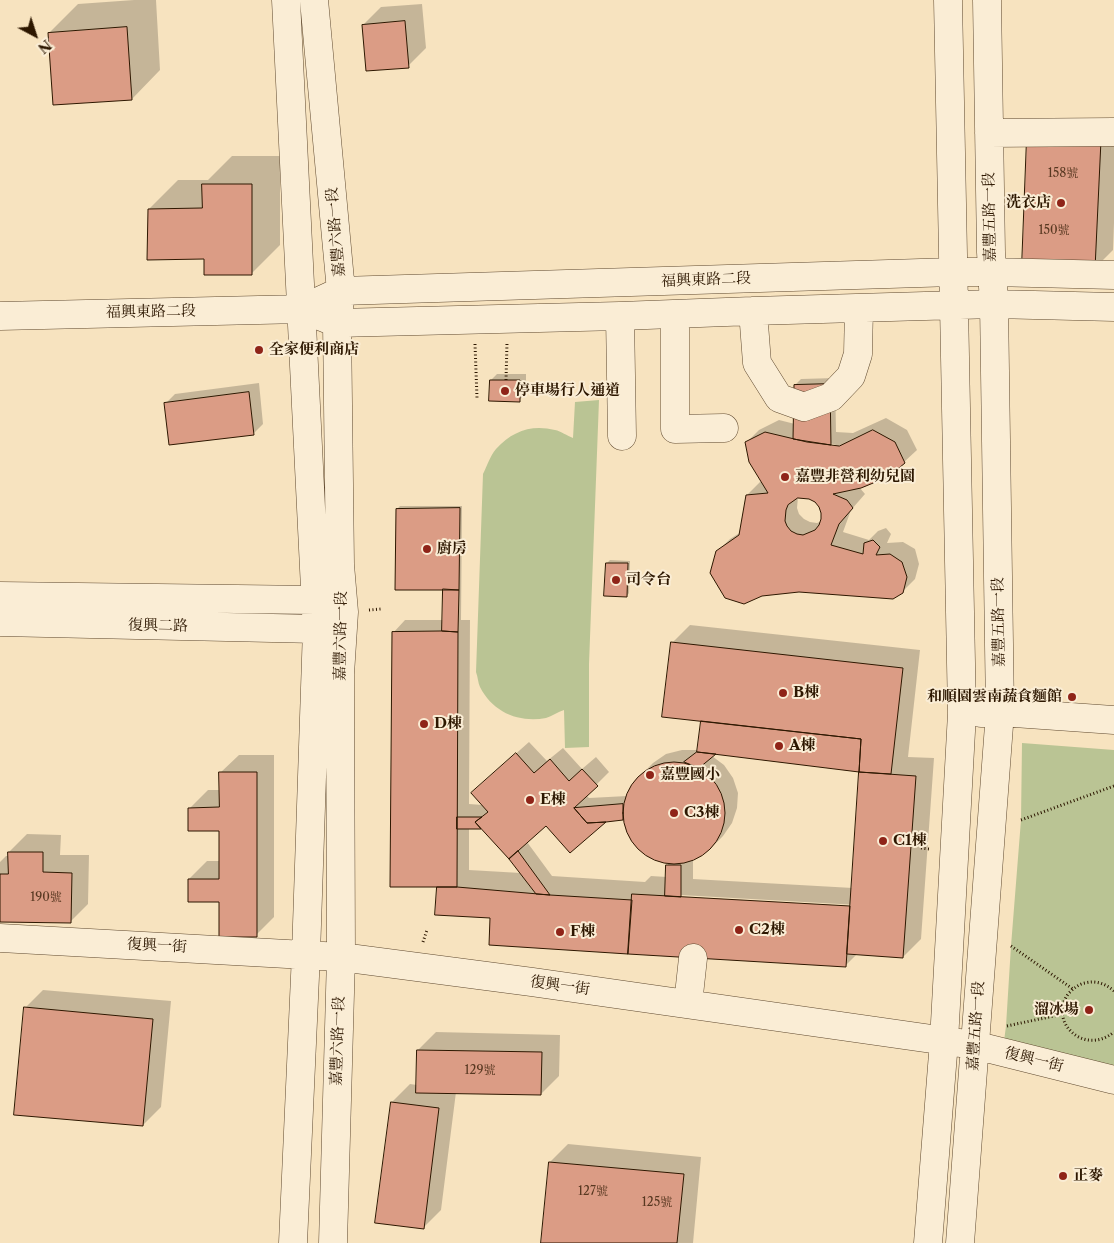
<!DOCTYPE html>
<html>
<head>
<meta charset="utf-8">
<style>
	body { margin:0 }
	#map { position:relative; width:1114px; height:1243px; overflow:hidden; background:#f7e3bf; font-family:"Libre Caslon Text",serif }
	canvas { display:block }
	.north { position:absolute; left:10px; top:10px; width:50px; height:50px; -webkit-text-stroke:4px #faedd5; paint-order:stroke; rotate:140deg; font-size:14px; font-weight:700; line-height:20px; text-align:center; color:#2d1700 }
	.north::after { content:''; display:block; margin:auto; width:18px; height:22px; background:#2d1700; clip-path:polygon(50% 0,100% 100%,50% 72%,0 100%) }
</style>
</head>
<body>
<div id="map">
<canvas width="1114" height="1243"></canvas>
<div class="north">N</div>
</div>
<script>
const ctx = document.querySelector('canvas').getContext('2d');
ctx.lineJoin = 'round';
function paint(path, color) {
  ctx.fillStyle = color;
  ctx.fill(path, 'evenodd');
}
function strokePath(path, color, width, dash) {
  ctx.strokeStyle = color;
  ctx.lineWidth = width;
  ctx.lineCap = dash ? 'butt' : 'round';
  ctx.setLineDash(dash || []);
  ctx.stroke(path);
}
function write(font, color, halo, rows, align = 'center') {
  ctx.font = font + ' "Libre Caslon Text","Noto Serif TC",serif';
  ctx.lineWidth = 4;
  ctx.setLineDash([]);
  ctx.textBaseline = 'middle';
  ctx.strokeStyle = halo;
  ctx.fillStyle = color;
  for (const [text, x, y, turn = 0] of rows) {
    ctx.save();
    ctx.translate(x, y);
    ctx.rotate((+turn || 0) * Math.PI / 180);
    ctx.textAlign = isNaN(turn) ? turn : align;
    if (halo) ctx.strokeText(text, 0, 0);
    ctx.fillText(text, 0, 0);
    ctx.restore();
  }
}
paint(new Path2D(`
	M599,400l-10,264v83l-24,1 -1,-38c-6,2 -12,6 -18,8 -26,5 -53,-5 -66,-31 -2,-4 -2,-10 -4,-15l7,-198c4,-8 7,-18 13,-25 16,-18 36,-25 59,-19 6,1 12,6 18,8l2,-36z
	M1022,743l92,7v323l-111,-24 3,-23 5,-80 10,-126z`), '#bac494');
paint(new Path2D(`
	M134,0h22l4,70 -28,29 -83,-66 29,-29z
	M422,4l4,44 -18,18 -45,-41 18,-18z
	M1114,122v101l-1,27 -18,18 -66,-131z
	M232,156h48v89l-29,29 -102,-65 29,-29h30z
	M497,374h29v20l-7,6 -28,-20z
	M835,378l1,54 17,1 33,-15 21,12 10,20 -13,12 -45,25 6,7 -14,16 -8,22 26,8 9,-9 8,-3 5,6 -4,9 16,-1 12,7 4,15 -4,15 -13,13 -103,-2 -82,-38 13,-13 11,-7 6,-37 13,-13h3l-17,-39 13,-13 20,-10 16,4v-39l6,-6zM801,440l29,3 6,2v1l-35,-3zM798,497h12l10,9 2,15 -5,2 -7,-1 -6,-3 -5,-5 -2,-6z
	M259,383l4,41 -9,9 -83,11 -5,-41 9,-9z
	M400,506h62l-1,114h9l-1,184 14,1 2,-24 44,-39 18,19 16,-13 19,21 14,-12 13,15 -23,23 3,3 38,-2 3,-7 10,-13 13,-13 13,-9 16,-4h17l3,-30 -30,-77 18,-18 230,25 -12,107 26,1 -13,181 -18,18 -46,-3 -11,11 -354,-48 -54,-29 -45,-255 12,-13h39v-32l-47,-79zM715,753l146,16 -8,119 -160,-9v-19l4,-2 13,-9 13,-13 9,-13 5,-15 1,-15 -5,-15 -9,-13 -12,-9zM624,819l5,17 9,13 13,9 17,6 -1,13 -16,-1 -6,6 -93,-6 -25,-34 19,-18zM469,827l13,1 31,26 8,19 -52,-3zM680,895l177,10 -1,3 -178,-10z
	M610,560l20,1 -1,32 -2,3 -20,-33z
	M239,755h35v162l-18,18 -36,-35 -31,-21 18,-18h13v-31l-30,-22 18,-18h12v-17z
	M27,834l34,1 -1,20h29l-1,49 -18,18 -70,-1v-59l6,-6h3v-4z
	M43,990l128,11 -10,106 -18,18 -118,-117z
	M436,1032l124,3 -1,41 -18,18 -85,-2 -15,118 -18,18 -31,-126 18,-18 7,1 1,-35z
	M568,1144l133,13 -8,86h-151l8,-81z`), '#0003');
const building = new Path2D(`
	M405,21l4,47 -43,3 -4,-46z
	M127,27l5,73 -79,5 -5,-72z
	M1027,137l74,3 -6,129 -73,-3z
	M202,184h50v91h-48v-16l-57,1 1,-51 54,-1z
	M490,380h30v22l-31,-1z
	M830,384l1,61 -38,-6 1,-54z
	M249,392l5,43 -85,10 -5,-42z
	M873,430l22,12 10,21 -17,14 -27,11 -28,6 14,6 6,8 -14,16 -8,21 32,9 1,-11 9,-3 7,7 -4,8 14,-1 12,8 5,15 -4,16 -10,6 -94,-7 -37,4 -18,8 -19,-6 -15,-25 6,-22 23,-16 7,-40 22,-2 -19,-31 -4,-20 20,-10 42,10 32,4zM798,498l11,1 6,3 4,5 2,6v6l-2,6 -4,5 -12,5 -6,-1 -6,-3 -4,-5 -2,-5 1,-11 2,-5z
	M460,508l-1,82h-64l1,-81z
	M606,563h22l-1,34 -23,-1z
	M443,589l16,1 -1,42 -16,-1z
	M442,631l16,1 -1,255h-67l2,-255z
	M671,642l232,26 -12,106 -32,-2 2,-33 -199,-22z
	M701,721l160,18 -2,33 -162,-20z
	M697,752l19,2 -17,14 -15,-6z
	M516,753l18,20 16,-14 19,22 13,-12 16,17 -24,22 13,15 19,-1 -36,31 -24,-27 -37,33 -34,-37 13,-10 -17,-19z
	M623 813a51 51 0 1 1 102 0a51 51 0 1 1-102 0Z
	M219,772h38v165h-38v-35h-31v-23h31v-48h-31v-23l31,-1z
	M859,772l57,4 -13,182 -56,-4z
	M623,804v16l-17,2 -19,1 -13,-15z
	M457,817h25l-7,5 6,7h-24z
	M518,851l32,44 -14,-1 -27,-35z
	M8,852h35v20l29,1 -1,50 -71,-1v-48h8z
	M666,865h15v32l-16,-1z
	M437,887h20l93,8 82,5 -4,54 -139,-9 1,-27 -55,-3z
	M632,894l218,12 -4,61 -218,-13z
	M24,1007l129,12 -10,107 -129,-11z
	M417,1050l125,2 -1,43 -125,-2z
	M391,1102l48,6 -15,121 -49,-6z
	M549,1162l135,12 -7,69h-136z`);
paint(building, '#db9c85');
strokePath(building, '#2d1700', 1);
const minor = new Path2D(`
	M286,0l31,629 -11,325 -13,289
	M314,0l27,291 -4,32 3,242 4,47 -4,62 1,283 -8,286
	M989,133l125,-1
	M753,311l4,52 22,35 25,9 27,-10 20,-21 7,-22 1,-46
	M675,314v115l49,-1
	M0,316l302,-7 39,-18 612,-19h39l122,3
	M320,316l17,7 283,-7 133,-5 241,-7 120,3
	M620,316l2,120
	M0,596l315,4
	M0,622l317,7
	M981,713l19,-1 114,8
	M0,938l341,19 191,25 442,63 140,35
	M688,1004l5,-46
	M928,1243l16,-202 18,-328 -14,-713
	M960,1243l40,-531 -6,-408 -3,-52 -4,-252`);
strokePath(minor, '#604a30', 29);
strokePath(new Path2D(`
	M475,344l2,54
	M506,380l1,-37
	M369,610l12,-1
	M1021,820l93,-34
	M921,848l8,1
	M423,942l4,-12
	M1011,946l62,43
	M1114,991c-8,-7 -18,-11 -29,-8 -6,1 -11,5 -16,10 -22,27 14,64 45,39
	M1007,1026l56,-12`), '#2d1700', 3, [1, 2.5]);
strokePath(minor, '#faedd5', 28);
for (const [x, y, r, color] of [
	[1061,203,5,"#8f2418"],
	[259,350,5,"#8f2418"],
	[505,391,5,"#8f2418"],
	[785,477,5,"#8f2418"],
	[427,549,5,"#8f2418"],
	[616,580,5,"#8f2418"],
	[783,693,5,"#8f2418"],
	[1072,697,5,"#8f2418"],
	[424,724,5,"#8f2418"],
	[779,746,5,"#8f2418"],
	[650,775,5,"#8f2418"],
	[530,800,5,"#8f2418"],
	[674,813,5,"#8f2418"],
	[883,841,5,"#8f2418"],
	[739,930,5,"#8f2418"],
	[560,932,5,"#8f2418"],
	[1089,1010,5,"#8f2418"],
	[1063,1176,5,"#8f2418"]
]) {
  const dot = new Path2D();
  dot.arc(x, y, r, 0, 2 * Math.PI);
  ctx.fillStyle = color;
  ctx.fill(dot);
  strokePath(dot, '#faedd5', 2);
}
write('12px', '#583821', null, [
	["158號",1063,174],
	["150號",1054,231],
	["190號",46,898],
	["129號",480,1071],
	["127號",593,1192],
	["125號",657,1203]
]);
write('bold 15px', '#2d1700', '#faedd5', [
	["洗衣店",1051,203,"right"],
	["全家便利商店",269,350],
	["停車場行人通道",515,391],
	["嘉豐非營利幼兒園",795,477],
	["廚房",437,549],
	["司令台",626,580],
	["B棟",793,693],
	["和順園雲南蔬食麵館",1062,697,"right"],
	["D棟",434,724],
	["A棟",789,746],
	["嘉豐國小",660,775],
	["E棟",540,800],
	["C3棟",684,813],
	["C1棟",893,841],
	["C2棟",749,930],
	["F棟",570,932],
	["溜冰場",1079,1010,"right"],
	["正麥",1073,1176]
], 'left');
write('15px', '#2d1700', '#faedd5', [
	["嘉豐五路一段",990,217,-91],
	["嘉豐六路一段",336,232,-95],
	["福興東路二段",706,280,-2],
	["福興東路二段",151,312,-1],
	["嘉豐五路一段",999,622,-91],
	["復興二路",158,626,1],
	["嘉豐六路一段",341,636,-89],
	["復興一街",157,946,3],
	["復興一街",560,986,8],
	["嘉豐五路一段",976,1026,-86],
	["嘉豐六路一段",338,1041,-88],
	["復興一街",1034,1060,14]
]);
</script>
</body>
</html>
